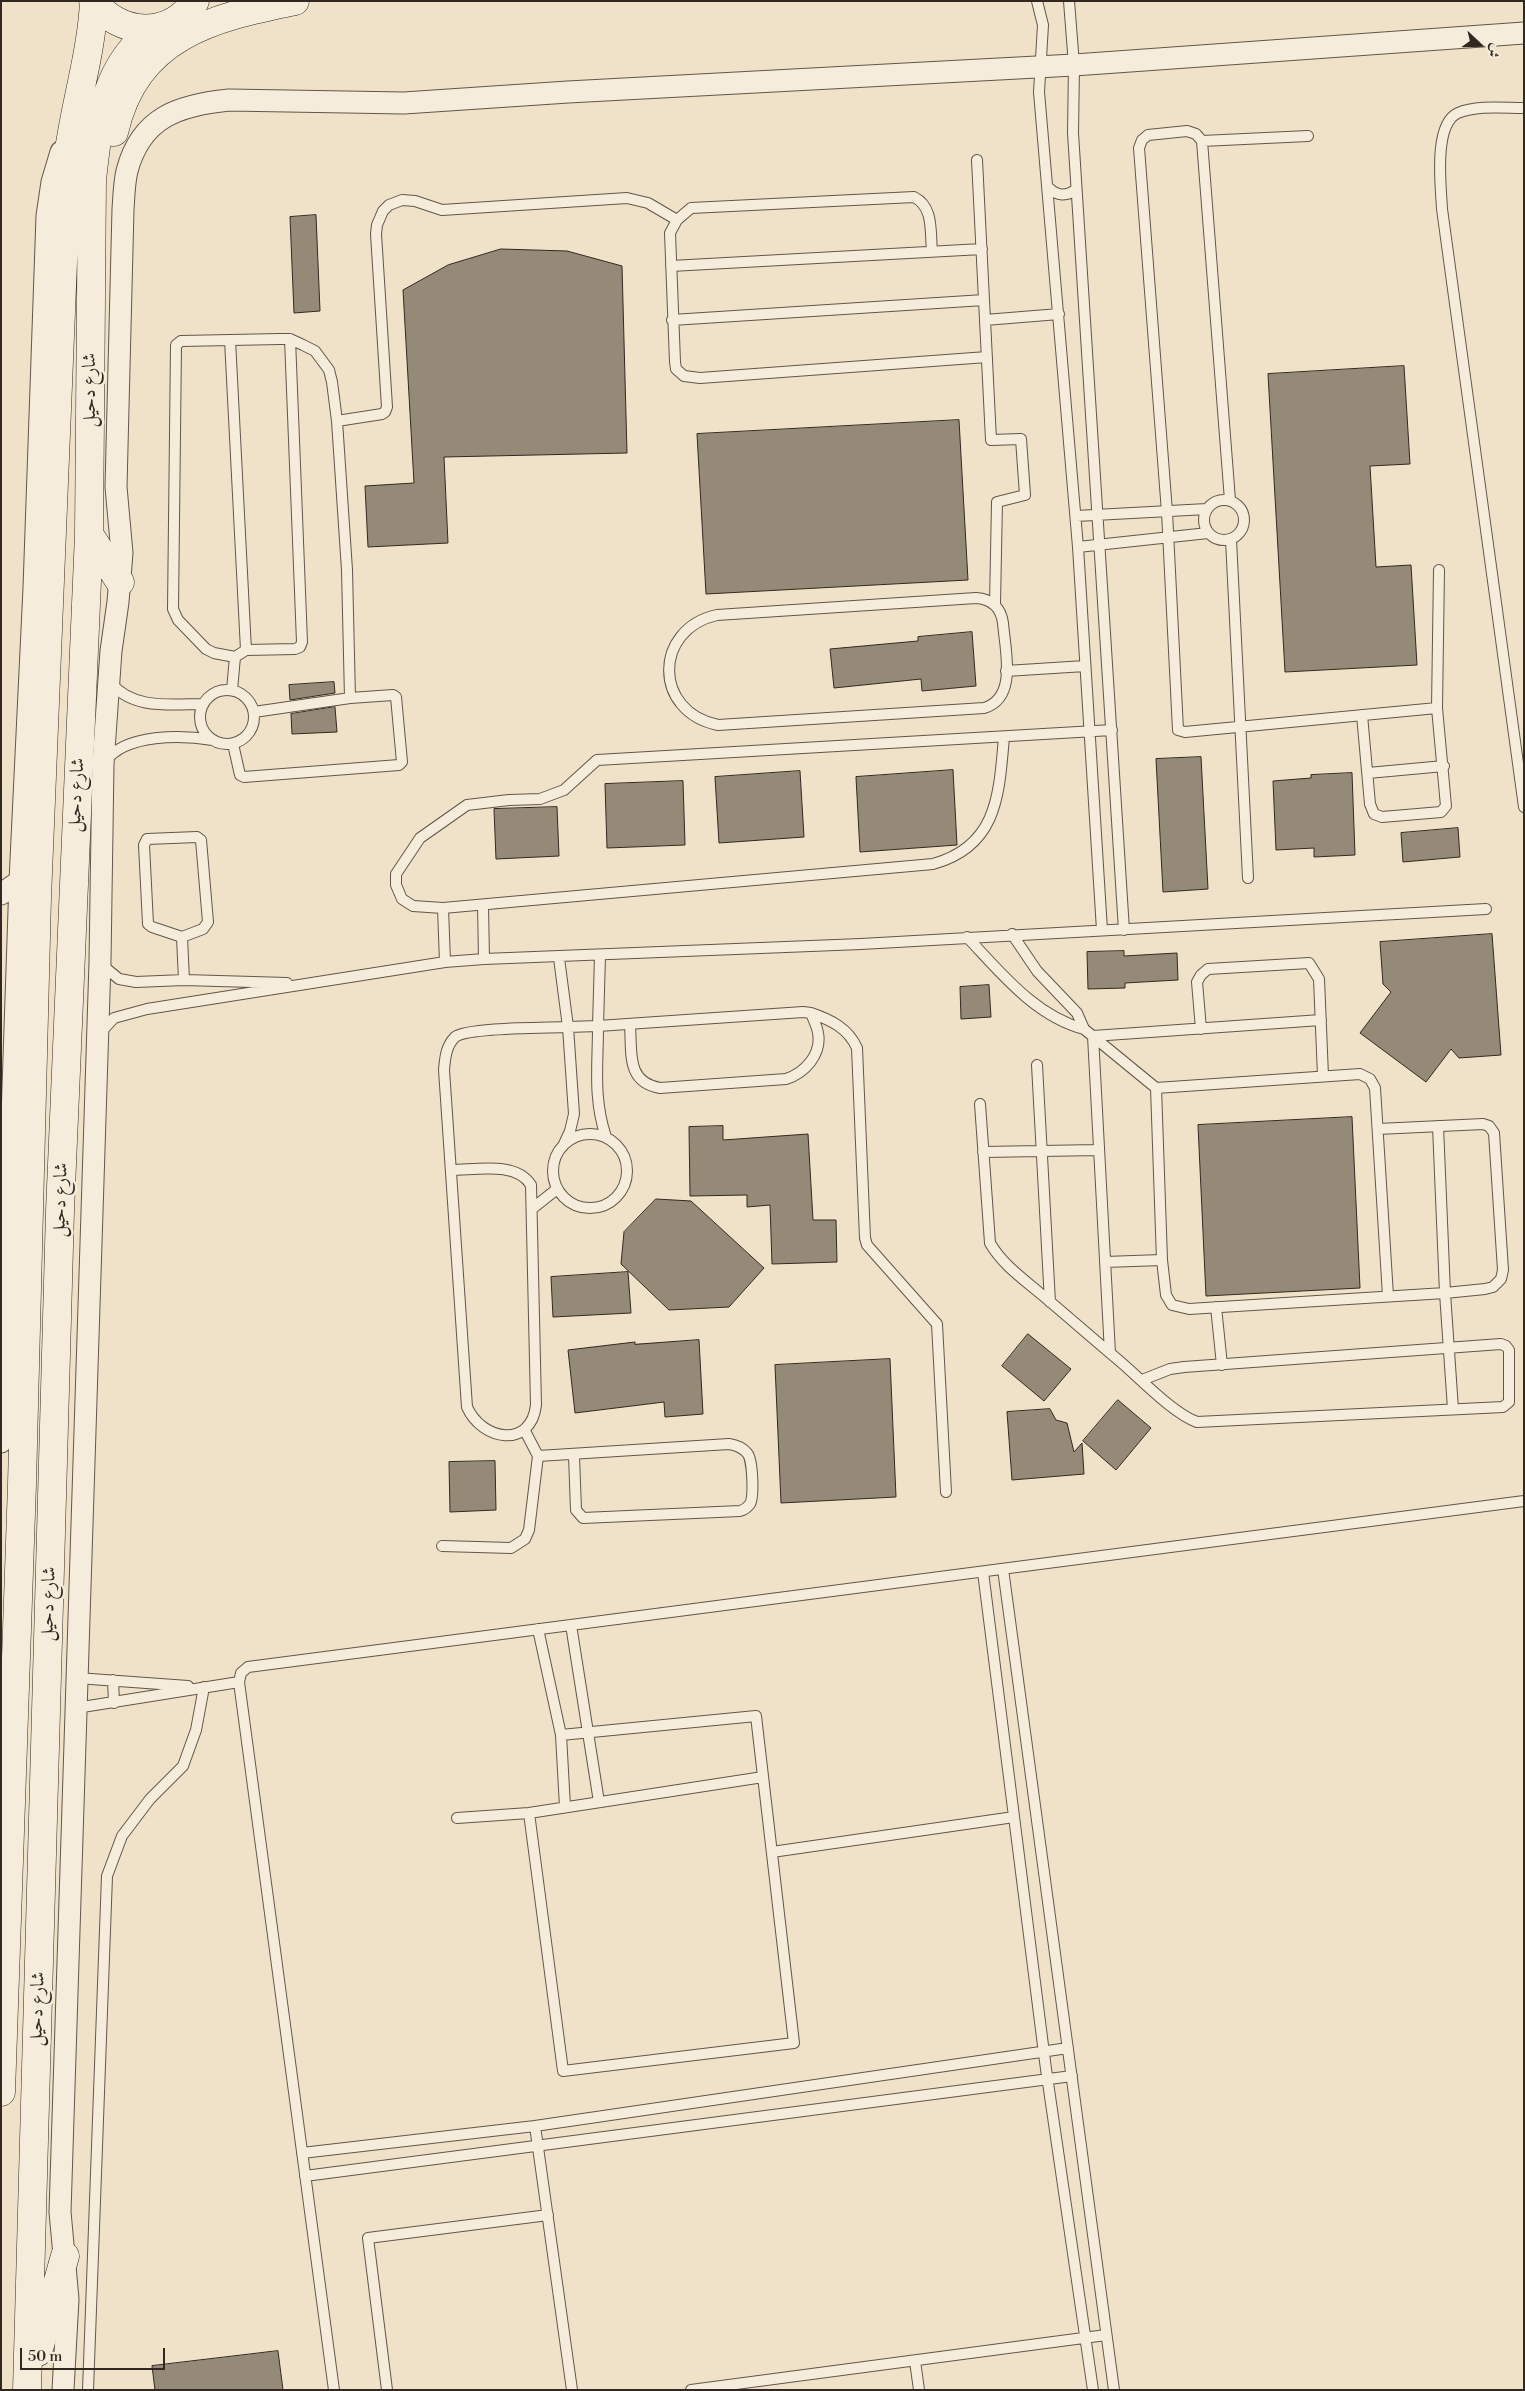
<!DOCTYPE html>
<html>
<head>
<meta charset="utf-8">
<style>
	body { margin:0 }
	#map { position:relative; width:1525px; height:2391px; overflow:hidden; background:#efe2c8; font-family:"Libre Bodoni",Amiri,serif }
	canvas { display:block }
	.frame { position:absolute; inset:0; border:2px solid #332821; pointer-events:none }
	.north { position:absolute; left:1455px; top:20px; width:50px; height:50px; -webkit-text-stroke:4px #f5ecdb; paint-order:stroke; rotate:111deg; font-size:14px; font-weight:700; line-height:20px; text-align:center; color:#332821 }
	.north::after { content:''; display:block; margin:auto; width:18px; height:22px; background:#332821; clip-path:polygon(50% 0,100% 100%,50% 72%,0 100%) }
	.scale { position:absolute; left:20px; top:2348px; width:145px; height:22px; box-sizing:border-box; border:2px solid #332821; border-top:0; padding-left:6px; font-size:15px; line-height:18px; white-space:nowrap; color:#332821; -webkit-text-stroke:4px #f5ecdb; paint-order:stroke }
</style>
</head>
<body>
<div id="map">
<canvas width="1525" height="2391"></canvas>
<div class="frame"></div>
<div class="north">ش</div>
<div class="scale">50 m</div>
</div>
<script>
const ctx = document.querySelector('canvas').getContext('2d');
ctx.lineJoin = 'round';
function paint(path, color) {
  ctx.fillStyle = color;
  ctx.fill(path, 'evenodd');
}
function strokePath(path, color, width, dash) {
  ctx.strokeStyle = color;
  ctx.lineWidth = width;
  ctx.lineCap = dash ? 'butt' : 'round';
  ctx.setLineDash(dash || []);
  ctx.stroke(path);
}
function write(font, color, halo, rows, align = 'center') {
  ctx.font = font + ' "Libre Bodoni",Amiri,serif';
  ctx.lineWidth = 5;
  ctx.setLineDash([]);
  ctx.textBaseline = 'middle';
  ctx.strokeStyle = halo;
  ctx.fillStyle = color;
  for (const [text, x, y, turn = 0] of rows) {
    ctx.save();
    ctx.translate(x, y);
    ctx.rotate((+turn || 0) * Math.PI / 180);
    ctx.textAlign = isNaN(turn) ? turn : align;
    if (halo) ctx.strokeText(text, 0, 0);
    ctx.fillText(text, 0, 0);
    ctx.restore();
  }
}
const building = new Path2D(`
	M316,215l4,96 -26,2 -4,-96z
	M501,249l66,2 55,15 5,187 -183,4 4,86 -80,4 -3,-61 49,-3 -11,-193 45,-25z
	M1404,366l6,98 -40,2 6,101 35,-2 6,100 -132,7 -17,-298z
	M959,420l9,160 -262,14 -9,-160z
	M972,632l4,54 -54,5 -1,-12 -87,9 -4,-39 88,-8v-4z
	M334,682l1,11 -45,7 -1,-15z
	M335,707l2,25 -45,2 -1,-20z
	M1201,757l7,132 -45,3 -7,-133z
	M953,770l4,75 -97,7 -4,-75z
	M800,771l4,66 -85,6 -4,-66z
	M1352,773l3,82 -41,2v-9l-38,2 -3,-69 38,-3v-3z
	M683,781l2,64 -78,3 -2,-64z
	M557,807l2,49 -63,3 -2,-50z
	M1458,828l2,29 -57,5 -2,-29z
	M1492,934l9,121 -42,3 -8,-9 -25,33 -66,-49 31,-41 -8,-8 -3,-42z
	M1124,951v5l53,-3 1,27 -53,3v5l-37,1 -1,-37z
	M989,985l2,32 -30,2 -1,-32z
	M1352,1117l8,171 -154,8 -8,-171z
	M723,1126v14l85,-6 5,86h23l1,42 -65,2 -2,-59 -23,2v-12l-57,1 -1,-69z
	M656,1199l35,2 73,67 -35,39 -60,3 -48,-46 3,-32z
	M628,1272l3,41 -78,4 -2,-40z
	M1028,1334l43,35 -27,32 -42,-35z
	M699,1340l4,74 -38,3 -1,-15 -89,11 -7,-63 67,-8v2z
	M890,1359l6,138 -115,6 -6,-138z
	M1118,1400l33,28 -35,42 -33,-29z
	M1050,1409l6,11 11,3 7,29 8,-9 2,31 -72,6 -5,-68z
	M495,1461l1,49 -46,2 -1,-50z
	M278,2351l5,39h-128l-3,-24z`);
paint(building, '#958978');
strokePath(building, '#332821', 1);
const lane = new Path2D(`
	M1037,1l6,24 -4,67 39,455 24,383
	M1069,1l5,64 -1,68 51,797
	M1524,108c-21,0 -47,-3 -66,5 -25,11 -17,74 -16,96l82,598
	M1202,141l106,-5
	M977,160l14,280 30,-1 4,56 -28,7 -2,102
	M1049,188c8,8 18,9 27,1
	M932,251c-2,-19 2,-44 -18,-54l-223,11 -14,12 -7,13 5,129 1,7 8,7 16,2 287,-21
	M671,266l311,-17
	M672,320l312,-20
	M985,320l74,-6
	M290,339l12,303 -2,5 -5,2 -49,1 -11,7 -21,-4 -8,-4 -28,-29 -5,-11 3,-264 5,-4 99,-2h10l13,6 12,6 14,19 3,12 5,39 45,-7 3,-2 2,-5 -11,-173 1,-9 6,-14 6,-6 13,-5 13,1 27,9 185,-12 21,5 29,17
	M230,340l16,310
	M1204 520a20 20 0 1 1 40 0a20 20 0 1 1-40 0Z
	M1230,500l-28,-359 -6,-7 -9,-3 -39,4 -6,5 -3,8 28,364 11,218 7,2 252,-24
	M1076,516l131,-7
	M1231,540l17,338
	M1078,547l130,-14
	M976,598c15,1 25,9 27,25 2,27 15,75 -19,85l-266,17c-65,-13 -65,-96 -1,-110z
	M1006,671l79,-5
	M111,683c22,27 60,21 92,21
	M200 717a27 27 0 1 1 54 0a27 27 0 1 1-54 0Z
	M232,690l3,-33
	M254,712l96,-14
	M1362,715l8,89 4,10 8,3 59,-5 5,-6 -9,-98 2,-138
	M1004,737c-5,57 -6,109 -71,127l-490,44 -30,-2 -11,-7 -6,-14v-11l24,-36 47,-33 42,-5 31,-1 24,-9 33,-30 515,-30
	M233,744l7,31 4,2 155,-12 3,-3 -6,-65 -3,-2 -43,3 -3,-128 -10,-149
	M105,762c20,-29 78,-27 108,-22
	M1368,773l76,-7
	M483,905l1,54
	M443,908l2,54
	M1012,934l25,37 40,42 7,16 72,59 204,-14 10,5 5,9 13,208
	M182,937l-30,-10 -4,-3 -4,-79 3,-6 50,-2 4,3 7,82 -5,7 -21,8 2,43
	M967,937c34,36 68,79 117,92
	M559,958l9,69 30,-1 2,-70
	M102,965l17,14 17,3 48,-2 103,3
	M811,1013c20,7 37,15 46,35l8,190 2,7 70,79 9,168
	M1201,1029l-4,-47 4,-7 7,-6 101,-6 10,16 4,97
	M100,1033l14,-15 33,-9 298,-47 39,-3 377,-15 625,-35
	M1037,1065l13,237
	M1156,1088l6,172 4,35 6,10 17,4 256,-16 40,-4 8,-2 8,-8 2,-9 -9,-137 -5,-7 -6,-2 -105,5
	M980,1104l10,139c12,21 32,35 51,51 25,21 50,43 75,64 22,18 56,55 81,64l306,-15 6,-5v-52l-3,-4 -5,-2 -317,23 -14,2 -28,11
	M1438,1126l7,167 8,116
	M553 1171a37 37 0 1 1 74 0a37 37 0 1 1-74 0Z
	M606,1137c-13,-39 -8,-71 -8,-111l205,-14 8,1c2,6 6,13 7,20 4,21 -13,40 -32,46l-126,9c-34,-6 -28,-35 -30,-63
	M983,1152l116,-2
	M451,1170c25,0 65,-9 80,15l5,220c-5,44 -54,36 -69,2l-23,-337c1,-12 2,-24 11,-33 13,-10 92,-9 113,-10l6,87 -4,17 -7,15
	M533,1208l24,-19
	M1105,1262l57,-2
	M1216,1307l6,58
	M1110,1353l-17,-317 228,-16
	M525,1431l13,25 191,-12c7,1 13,3 18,9 6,6 7,44 3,51 -3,4 -6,6 -10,7l-157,7 -7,-8 -2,-54
	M442,1546l69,2 14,-9 4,-9 9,-74
	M1003,1569l111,821
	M983,1572l63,497 47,321
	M571,1625l28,177
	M538,1629l23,106 4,72
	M77,1678l111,8
	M113,1680l1,23
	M76,1708l163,-26
	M529,1813l34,258 231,-28 -38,-327 -195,19
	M457,1818l72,-5 234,-36
	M772,1852l242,-35
	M535,2126l37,264
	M302,2153l233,-27 533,-78
	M305,2176l767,-100
	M915,2361l4,29
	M88,2390l19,-514 15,-40 28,-37 33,-33 13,-36 8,-43
	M334,2390l-95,-708 2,-9 7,-6 1276,-166
	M387,2390l-19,-152 180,-23
	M691,2390l415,-55`);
const street = new Path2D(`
	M1,894l19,-13
	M1,1442l19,-561 14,-293 13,-372 5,-34 9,-30
	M63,2390l5,-91 -8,-87 40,-1250 3,-198 8,-113 7,-49 4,-49 -6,-66 7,-278c1,-12 1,-26 4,-38 14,-54 52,-66 102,-71l175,3 164,-11 506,-27 450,-32`);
const secondary = new Path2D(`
	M93,1c27,35 76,38 102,0
	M114,132c22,-96 97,-114 181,-131
	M89,534l31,48
	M1,2092l21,-608 15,-586 30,-733c6,-55 24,-107 27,-163
	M38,2352l27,-96
	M27,2390l33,-1179 29,-677 3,-354c6,-56 13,-118 63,-151`);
strokePath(lane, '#62564b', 12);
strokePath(street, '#62564b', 23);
strokePath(secondary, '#332821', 29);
strokePath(lane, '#f5ecdb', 10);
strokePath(street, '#f5ecdb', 21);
strokePath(secondary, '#f5ecdb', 28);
write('19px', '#332821', '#f5ecdb', [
	["شارع دحيل",90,390,-90],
	["شارع دحيل",77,795,-87],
	["شارع دحيل",61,1200,-88],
	["شارع دحيل",49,1604,-88],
	["شارع دحيل",38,2009,-88]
]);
</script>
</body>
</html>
